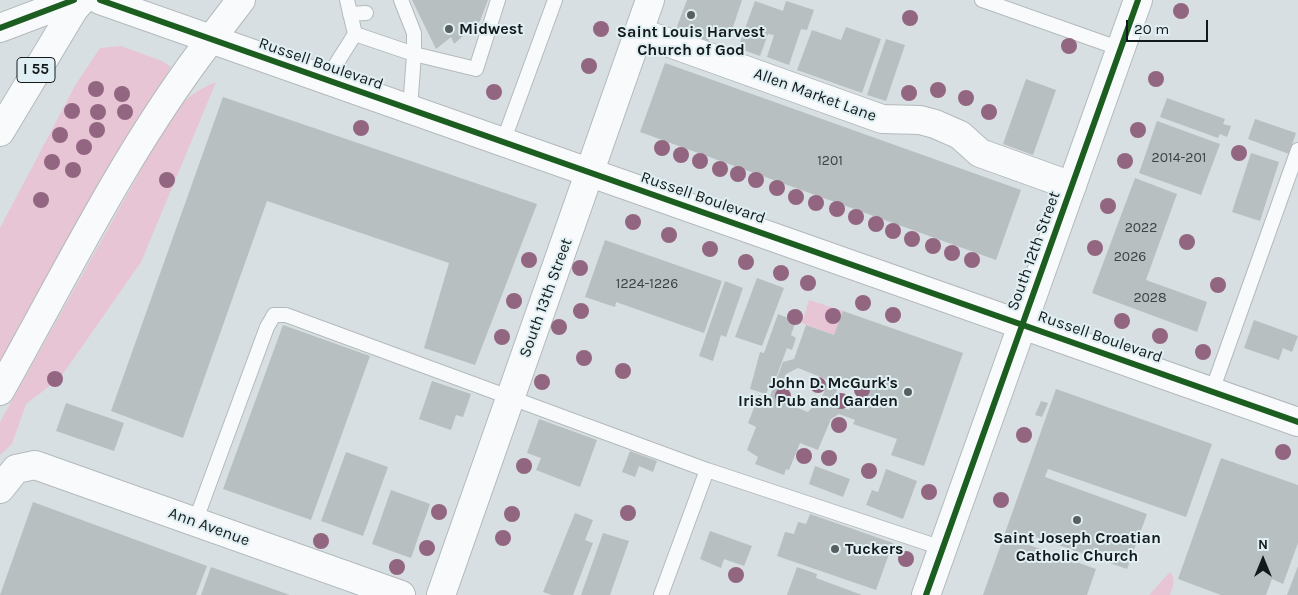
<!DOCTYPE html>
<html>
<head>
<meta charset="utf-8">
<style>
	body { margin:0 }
	#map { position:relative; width:1298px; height:595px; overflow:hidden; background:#d7dfe2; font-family:Karla,sans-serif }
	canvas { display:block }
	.north { position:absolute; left:1238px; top:535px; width:50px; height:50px; -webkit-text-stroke:4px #e0eff3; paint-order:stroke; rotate:0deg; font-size:14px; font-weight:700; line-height:20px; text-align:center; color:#141a1b }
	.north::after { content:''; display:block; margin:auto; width:18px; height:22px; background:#141a1b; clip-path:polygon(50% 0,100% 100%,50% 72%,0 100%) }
	.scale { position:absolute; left:1126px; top:20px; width:82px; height:22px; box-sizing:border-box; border:2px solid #141a1b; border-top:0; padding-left:6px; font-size:15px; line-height:18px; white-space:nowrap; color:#141a1b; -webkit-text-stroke:4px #e0eff3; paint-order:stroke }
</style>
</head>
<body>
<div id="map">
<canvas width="1298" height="595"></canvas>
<div class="north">N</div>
<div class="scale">20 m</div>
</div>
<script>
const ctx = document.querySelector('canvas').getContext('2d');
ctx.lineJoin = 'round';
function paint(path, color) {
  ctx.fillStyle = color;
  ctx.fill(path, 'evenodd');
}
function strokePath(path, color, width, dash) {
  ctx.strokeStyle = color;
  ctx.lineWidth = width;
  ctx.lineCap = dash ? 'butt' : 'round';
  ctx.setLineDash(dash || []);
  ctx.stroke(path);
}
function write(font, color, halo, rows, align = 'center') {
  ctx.font = font + ' Karla,sans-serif';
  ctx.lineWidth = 4;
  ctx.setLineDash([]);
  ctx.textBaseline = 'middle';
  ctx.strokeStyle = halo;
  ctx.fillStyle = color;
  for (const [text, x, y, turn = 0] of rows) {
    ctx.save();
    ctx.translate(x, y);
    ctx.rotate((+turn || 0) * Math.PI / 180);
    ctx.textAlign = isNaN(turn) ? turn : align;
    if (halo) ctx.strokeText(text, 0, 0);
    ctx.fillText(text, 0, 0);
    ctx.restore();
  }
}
paint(new Path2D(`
	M121,46l41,15 9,6 -54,88 -117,209v-136l76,-144 24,-36z
	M216,82l-75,180 -81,116 -34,26 -14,40 -12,11v-33l171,-306c13,-16 25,-26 45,-34z
	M809,300l34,11 -9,24 -32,-12z
	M1170,572c6,8 3,14 0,23h-21z`), '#e7c5d4');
paint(new Path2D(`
	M412,0h76l-8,21 -26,23 -3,-7 -15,12z
	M687,0h55l-12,36 -18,-6 -4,11 -32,-12z
	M755,1l28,10 3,-10 28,9 -7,20 -6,-1 -12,36 -22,-8 7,-22 -6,-1 -8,22 -22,-8z
	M846,27l35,12 -19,54 -65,-23 15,-40 29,10z
	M886,39l19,6 -19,56 -19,-6z
	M665,63l356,127 -25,70 -356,-128z
	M1026,79l30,11 -23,65 -30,-11z
	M223,97l314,107 -62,161 -51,-17 25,-85 -182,-62 -84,237 -72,-27z
	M1167,98l58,21 -2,5 8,2 -4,11 -7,-3 -2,4 -58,-21z
	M1255,119l41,14 -7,21 -41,-15z
	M1157,121l63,23 -19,51 -62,-22z
	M1251,153l28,9 -19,59 -28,-9z
	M1135,178l42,16 -31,86 61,22 -10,30 -105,-39z
	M605,240l117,41 -18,52 -88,-31 -1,5 -30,-10z
	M757,278l27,10 -22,58 -27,-9z
	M725,281l18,7 -17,49 -5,-2 -8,26 -14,-5z
	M843,311l120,42 -39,113 -33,-11 6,-16 -44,-15 2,-4 -16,-6 -8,5 -13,31 -18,-7 -11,27 -3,-1 -2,6 -29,-11 3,-7 -11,-7 9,-23 -8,-4 11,-28 10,4 14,-37 11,-3 12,-34 28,10zM798,368l30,12 -5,15 -15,17 -31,-12 9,-26zM855,380l14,5 -6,18 -10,-4 -4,11 -17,-6 7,-20 12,4z
	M778,314l18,7 -5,14 5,3 -4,12 -5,-2 -11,30 -3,-1 -7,17 -16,-5 10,-37 4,1z
	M1254,320l44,16 -6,16 -9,-4 -4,12 -35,-12z
	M283,325l87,31 -59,164 -88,-31z
	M432,381l39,13 -8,23 -7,-2 -5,15 -32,-11z
	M1056,389l156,55 -26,73 -138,-48 -3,8 102,37 -20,55 -97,-34 -4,9 70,25 -9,26h-104z
	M1041,401l7,2 -6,14 -7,-2z
	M66,403l58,20 -10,28 -58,-20z
	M539,419l58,21 -17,47 -44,-17 5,-12 -14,-5z
	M630,451l27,10 -4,11 -14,-6 -4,11 -13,-5z
	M346,452l42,15 -25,69 -42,-15z
	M1221,458l77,27v58l-15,41 -11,-5 -6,16h-45l-43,-16z
	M815,466l35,13 -7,18 -34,-13z
	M886,469l31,12 -14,38 -37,-14 6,-15 6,2z
	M391,490l39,14 -19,54 -39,-14z
	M33,502l174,64 -11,29h-196z
	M575,513l18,7 -8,20 8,3 -20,52h-21l-9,-3z
	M810,514l83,29 -17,47 -99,-34 8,-24 9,2 4,-12 8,2z
	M710,531l42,15 -8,20 -20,-7 -3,9 -21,-9z
	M603,533l26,8 -19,54h-29z
	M1298,566v29h-11z
	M211,567l79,28h-89z
	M797,567l20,7 -1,4 46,17h-75z`), '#b8bfc0');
const lane = new Path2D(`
	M347,0l8,34
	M401,0l13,33v21l62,15 22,-69
	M982,0l139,49
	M350,14l16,-1
	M326,80l29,-46 59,20 -4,55
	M503,142l52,-142
	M1212,391l86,-241
	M195,522l72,-195 7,-12h12l421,155 235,78
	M661,595l46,-125`);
const street = new Path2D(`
	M639,32l243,87 38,1 15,4 25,11 20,18 92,33
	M0,489l16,-20 19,-4 366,130
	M441,595l209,-595`);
const secondary = new Path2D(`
	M100,0l1198,422
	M926,595l212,-595`);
const primary = new Path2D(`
	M0,28l74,-28
	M211,39l30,-39`);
const highway = new Path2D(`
	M0,132l74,-123 8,-9
	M0,391c67,-119 127,-243 211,-352`);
strokePath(lane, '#b3babc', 16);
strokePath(street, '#b3babc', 30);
strokePath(secondary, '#b3babc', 30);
strokePath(primary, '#b3babc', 30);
strokePath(highway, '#b3babc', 30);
strokePath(lane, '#f9fafb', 14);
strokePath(street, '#f9fafb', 28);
strokePath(secondary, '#f9fafb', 28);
strokePath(primary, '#f9fafb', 28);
strokePath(highway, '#f9fafb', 28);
strokePath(new Path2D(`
	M100,0l1198,422
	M0,28l74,-28
	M926,595l212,-595`), '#1b5e20', 6);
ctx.fillStyle = '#926681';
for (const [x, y] of [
	[1181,11],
	[910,18],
	[601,29],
	[1069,46],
	[589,66],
	[1156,79],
	[96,89],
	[938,90],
	[494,92],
	[909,93],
	[122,94],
	[966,98],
	[72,111],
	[98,112],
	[125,112],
	[989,112],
	[361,128],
	[97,130],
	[1138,130],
	[60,135],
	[84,147],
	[662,148],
	[1239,153],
	[681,155],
	[700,161],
	[1125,161],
	[52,162],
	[720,169],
	[73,170],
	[738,174],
	[167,180],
	[756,180],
	[777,188],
	[796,197],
	[41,200],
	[816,203],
	[1108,206],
	[837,209],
	[856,217],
	[633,222],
	[876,224],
	[893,231],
	[669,235],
	[912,239],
	[1187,242],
	[933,246],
	[1095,248],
	[710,249],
	[952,253],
	[529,260],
	[972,260],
	[746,262],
	[580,268],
	[781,273],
	[808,283],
	[1218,285],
	[514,301],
	[863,303],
	[581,311],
	[893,315],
	[833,316],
	[795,317],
	[1122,321],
	[559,327],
	[1160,336],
	[502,337],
	[1203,352],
	[584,358],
	[623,371],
	[55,379],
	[542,382],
	[818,385],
	[862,390],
	[783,396],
	[841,401],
	[839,425],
	[1024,435],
	[1283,452],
	[804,456],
	[829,458],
	[524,466],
	[869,471],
	[929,492],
	[1001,500],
	[439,512],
	[628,513],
	[512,514],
	[503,538],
	[321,541],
	[427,548],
	[906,559],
	[397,567],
	[736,575]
]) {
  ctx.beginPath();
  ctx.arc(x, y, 8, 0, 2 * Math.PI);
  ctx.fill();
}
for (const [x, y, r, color] of [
	[691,15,5,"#585f61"],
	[449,29,5,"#585f61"],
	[908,392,5,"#585f61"],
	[1077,520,5,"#585f61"],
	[835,549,5,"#585f61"]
]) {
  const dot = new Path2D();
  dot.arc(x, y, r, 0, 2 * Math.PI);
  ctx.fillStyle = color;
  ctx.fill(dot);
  strokePath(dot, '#e0eff3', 2);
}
write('14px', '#3d4344', null, [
	["2014-201",1179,158],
	["1201",830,161],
	["2022",1141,228],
	["2026",1130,257],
	["1224-1226",647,284],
	["2028",1150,298]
]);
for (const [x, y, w] of [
	[36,70,38]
]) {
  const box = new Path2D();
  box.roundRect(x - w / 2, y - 12.5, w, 25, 4);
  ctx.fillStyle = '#e0eff3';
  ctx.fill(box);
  strokePath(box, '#141a1b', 1);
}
write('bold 15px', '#141a1b', null, [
	["I 55",36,70]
]);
write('bold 16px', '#141a1b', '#e0eff3', [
	["Midwest",459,29],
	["Saint Louis Harvest",691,32,"center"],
	["Church of God",691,50,"center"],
	["John D. McGurk's",898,383,"right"],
	["Irish Pub and Garden",898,401,"right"],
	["Saint Joseph Croatian",1077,538,"center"],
	["Catholic Church",1077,556,"center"],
	["Tuckers",845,549]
], 'left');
write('16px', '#141a1b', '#e0eff3', [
	["Russell Boulevard",321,64,19],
	["Allen Market Lane",815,95,20],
	["Russell Boulevard",703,198,19],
	["South 12th Street",1034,251,-70],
	["South 13th Street",546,298,-70],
	["Russell Boulevard",1100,337,19],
	["Ann Avenue",209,527,20]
]);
</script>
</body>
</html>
